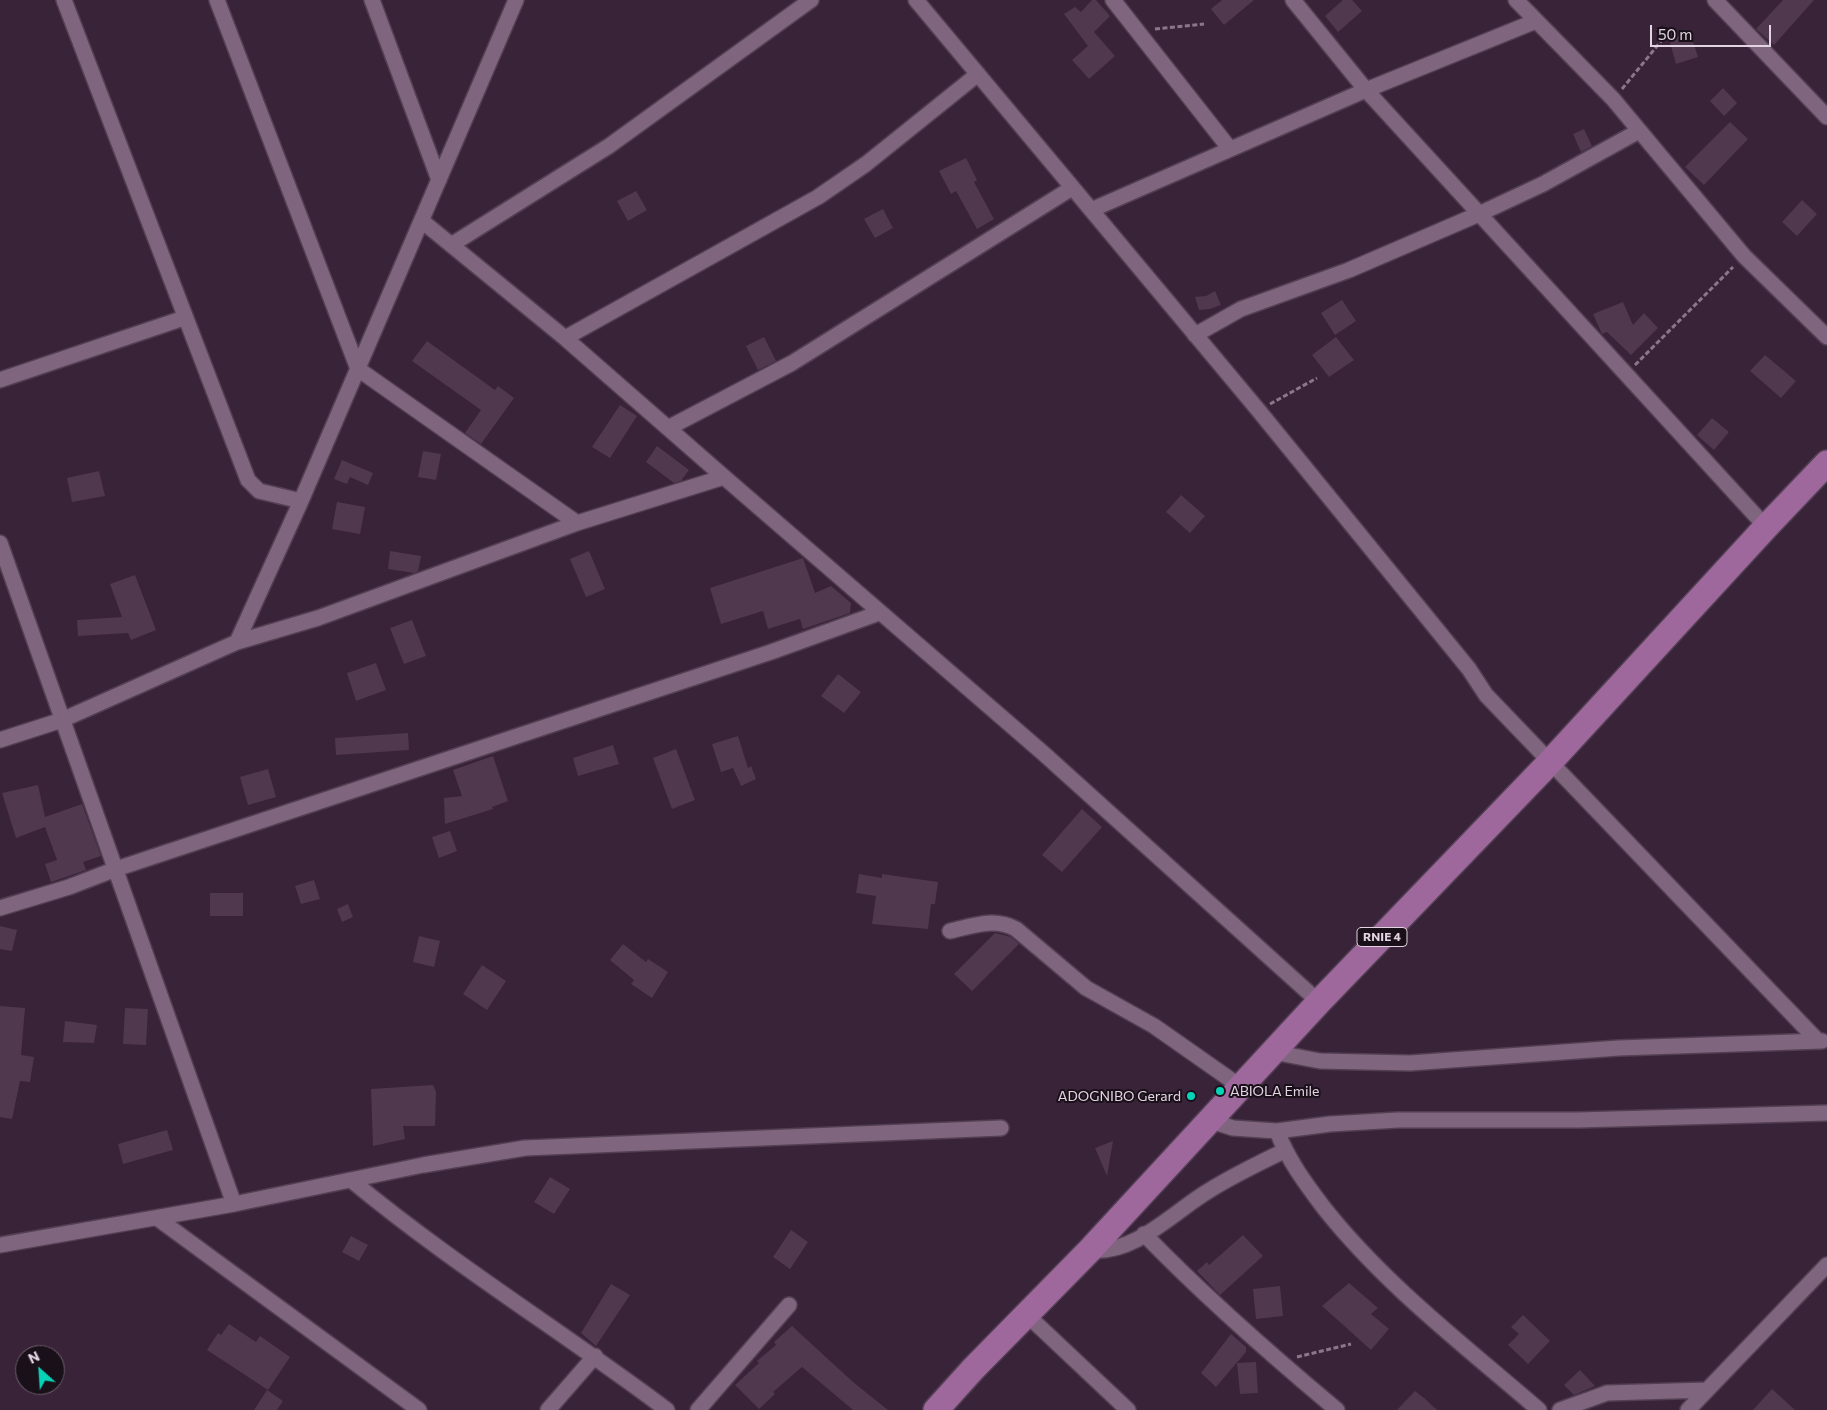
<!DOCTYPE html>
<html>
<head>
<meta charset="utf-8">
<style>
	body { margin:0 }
	#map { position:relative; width:1827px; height:1410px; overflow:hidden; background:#392338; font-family:Commissioner,sans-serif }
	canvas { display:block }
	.north { position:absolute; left:15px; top:1345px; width:50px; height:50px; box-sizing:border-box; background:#1a101a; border:1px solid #6a5e6a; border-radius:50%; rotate:334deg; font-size:14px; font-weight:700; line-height:20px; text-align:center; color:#e3d4e2 }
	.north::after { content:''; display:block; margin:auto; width:18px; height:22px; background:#05d5b6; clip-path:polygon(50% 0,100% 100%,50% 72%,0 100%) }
	.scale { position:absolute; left:1650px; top:25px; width:121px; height:22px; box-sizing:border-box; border:2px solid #e3d4e2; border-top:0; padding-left:6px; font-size:15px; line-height:18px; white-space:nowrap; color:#e3d4e2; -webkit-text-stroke:4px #1a101a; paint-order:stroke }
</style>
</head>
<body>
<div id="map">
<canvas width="1827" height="1410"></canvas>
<div class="north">N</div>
<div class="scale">50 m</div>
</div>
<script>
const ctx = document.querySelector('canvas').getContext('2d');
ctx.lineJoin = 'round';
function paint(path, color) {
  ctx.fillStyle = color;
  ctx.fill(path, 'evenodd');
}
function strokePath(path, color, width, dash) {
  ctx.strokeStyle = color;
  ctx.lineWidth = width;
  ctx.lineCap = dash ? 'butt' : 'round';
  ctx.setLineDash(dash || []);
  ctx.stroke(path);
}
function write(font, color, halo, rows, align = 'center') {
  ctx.font = font + ' Commissioner,sans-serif';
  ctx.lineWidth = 4;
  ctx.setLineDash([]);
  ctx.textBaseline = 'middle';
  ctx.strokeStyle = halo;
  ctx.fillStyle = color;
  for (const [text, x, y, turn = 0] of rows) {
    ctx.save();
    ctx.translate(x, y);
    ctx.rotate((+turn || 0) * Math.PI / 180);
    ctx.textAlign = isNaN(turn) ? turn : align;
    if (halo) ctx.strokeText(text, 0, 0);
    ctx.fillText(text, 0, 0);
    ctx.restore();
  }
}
paint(new Path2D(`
	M1092,0h4l14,16 -16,16 21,24 -26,23 -17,-19 16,-14 -24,-32 11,-7 6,5z
	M1222,0h32l-30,25 -13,-16z
	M1343,0h9l10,11 -24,21 -13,-16z
	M1783,0h31l-40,45 -18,-16z
	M1690,32l8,25 -22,7 -7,-25z
	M1723,88l14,15 -13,13 -14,-15z
	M1730,122l18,17 -44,46 -19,-18z
	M1584,129l8,17 -11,6 -8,-18z
	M966,158l11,22 -3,2 20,37 -17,10 -21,-38 -5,3 -12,-23z
	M636,191l11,19 -19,11 -11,-20z
	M1802,200l15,14 -20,22 -15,-14z
	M883,209l10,19 -18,10 -11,-19z
	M1215,291l6,14 -11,4 -11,1 -4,-13 11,-1z
	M1342,300l14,21 -21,14 -14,-22z
	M1623,302l10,23 11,-12 14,15 -27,27 -24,-23 -5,2 -9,-20z
	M764,337l12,24 -18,9 -12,-24z
	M1336,337l18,23 -25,17 -17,-22z
	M427,341l68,49 3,-4 16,12 -33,46 -16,-11 16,-23 -69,-49z
	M1765,355l31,26 -15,17 -31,-27z
	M620,405l17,11 -27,42 -18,-11z
	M1712,418l17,14 -15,18 -17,-15z
	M657,446l32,24 -8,11 -7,2 -28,-21z
	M423,451l18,3 -5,26 -18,-3z
	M342,460l31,13 -5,12 -18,-8 -3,7 -13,-5z
	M99,471l6,25 -33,6 -5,-24z
	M1181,495l24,21 -15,17 -24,-21z
	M337,502l28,5 -5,27 -28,-5z
	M390,551l31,5 -3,15 -4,2 -26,-4z
	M589,551l16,38 -19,8 -16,-38z
	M803,558l12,35 16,-7 20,17 -1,10 -47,16 -3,-10 -32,10 -5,-18 -42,13 -11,-36z
	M135,575l21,55 -25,10 -3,-7 -50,3 -1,-16 45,-3 -12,-33z
	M412,620l14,36 -22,8 -14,-36z
	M376,663l10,27 -30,11 -9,-28z
	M838,674l23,18 -17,21 -23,-17z
	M408,733l1,17 -73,5 -1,-17z
	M738,736l10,32 3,-2 5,13 -15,7 -8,-18 -12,4 -9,-28z
	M613,745l6,19 -41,12 -5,-18z
	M676,749l19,51 -23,9 -19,-51z
	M493,756l15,45 -16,6 1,2 -48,15 -1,-26 18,-2 -9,-26z
	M268,769l8,28 -28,8 -8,-28z
	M38,785l7,32 37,-13 19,52 -18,6 3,8 -35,12 -6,-18 12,-4 -12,-33 -29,11 -14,-45z
	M1082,809l20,18 -40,45 -20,-17z
	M450,831l7,20 -18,7 -7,-21z
	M859,874l23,4v-4l56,8 -3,22h-4l-3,25 -56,-5 4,-28 -20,-3z
	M314,880l6,19 -19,5 -6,-18z
	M210,893h33v23h-33z
	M348,904l5,13 -11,5 -5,-13z
	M0,926l17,4 -5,21 -12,-2z
	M995,933l16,4 8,7 -47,47 -18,-17z
	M419,936l21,5 -6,26 -21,-5z
	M623,944l23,18 2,-3 20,13 -16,26 -21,-14 3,-4 -24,-20z
	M482,965l24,16 -19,29 -24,-16z
	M0,1006l25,2 -4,47 13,2 -4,25 -10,-1 -8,38 -12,-2z
	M125,1008l23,1 -2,36 -23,-1z
	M65,1021l32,4 -3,18 -31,-1z
	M433,1085l3,7 -1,34h-32l2,13 -32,7 -2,-57z
	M167,1130l6,20 -50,14 -5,-20z
	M1113,1141l-6,35 -12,-28z
	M550,1177l20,12 -16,25 -20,-12z
	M791,1230l17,12 -18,27 -17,-12z
	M1243,1235l20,21 -43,39 -23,-24 10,-9 2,3z
	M351,1236l17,9 -9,16 -17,-9z
	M1349,1283l29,25 -7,6 18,15 -18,21 -49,-44z
	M611,1284l19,11 -34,51 -15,-13z
	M1280,1286l3,30 -27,3 -3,-30z
	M1523,1315l27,26 -22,23 -20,-19 11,-11 -8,-7z
	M229,1324l27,18 4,-6 30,21 -22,33 -61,-40 11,-17 3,2z
	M792,1326l61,56 35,28h-35l-51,-43 -29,25 2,2 -16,15 -24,-24 24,-22 -2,-2 19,-16 -2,-3z
	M1231,1334l15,13v5l-30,35 -15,-14z
	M1256,1362l2,31 -18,1 -3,-31z
	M1580,1370l15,16 -21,9 -10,-10z
	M1772,1389l23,21h-42z
	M267,1390l16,11 -6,9h-23z
	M1415,1391l9,7 13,12h-40z`), '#50384f');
const street = new Path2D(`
	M64,0l184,480 11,11 42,10
	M217,0l141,369 219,154
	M372,0l67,180
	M916,0l343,411 210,258 17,26 332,346
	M1113,0l117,149
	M1293,0l73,90 400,437
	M1516,0l97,99 131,157 83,81
	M1715,0l112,117
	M1091,210l275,-120 170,-69
	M422,221l143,117 159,139
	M451,245l158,-99 202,-146
	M1195,335l46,-26 108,-39 130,-56 64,-30 96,-53
	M565,338l253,-141 48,-33 112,-90
	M0,380l184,-62
	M668,428l124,-65 280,-175
	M0,543l234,661 -234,41
	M237,642l64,-141 215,-501
	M0,740l62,-20 175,-78 81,-24 259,-95 147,-46 319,276 276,249
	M0,908l69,-21 47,-18 655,-217 108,-39
	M950,931c22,-5 44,-14 66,-2l70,59 68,38 87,61
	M1273,1052l47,9 90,2 209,-15 203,-7
	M1208,1120l25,8 44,3 53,-7 68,-4h180l249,-7
	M1277,1131c11,29 28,52 47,77 61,77 141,138 215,202
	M351,1180c100,83 212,152 316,230
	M234,1204l189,-39 102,-17 476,-20
	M157,1218l262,192
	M1144,1234c61,63 126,120 193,176
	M1090,1250c45,5 84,-39 120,-60 24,-15 49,-27 74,-39
	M1026,1314l102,96
	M548,1410l47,-54
	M698,1410l91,-105
	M1560,1410l47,-17 99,-3
	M1688,1410l139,-145`);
const primary = new Path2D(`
	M936,1410l37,-41 117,-119 229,-248 232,-241 215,-234 61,-64`);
strokePath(street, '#523f52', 18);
strokePath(primary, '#523f52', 28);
strokePath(new Path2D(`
	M1155,29l49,-5
	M1622,89l40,-49
	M1635,365l98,-98
	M1270,404l47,-26
	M1297,1357l54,-13`), '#8a7789', 3, [5, 2.5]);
strokePath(street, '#7f657e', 15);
strokePath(primary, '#9e689d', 25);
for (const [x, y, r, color] of [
	[1220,1091,5,"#05d5b6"],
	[1191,1096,5,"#05d5b6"]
]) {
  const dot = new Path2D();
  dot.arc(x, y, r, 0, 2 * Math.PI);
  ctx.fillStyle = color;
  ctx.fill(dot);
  strokePath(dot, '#1a101a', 2);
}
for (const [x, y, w] of [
	[1382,937,50]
]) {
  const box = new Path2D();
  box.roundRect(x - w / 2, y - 9.5, w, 19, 4);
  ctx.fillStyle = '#1a101a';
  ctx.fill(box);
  strokePath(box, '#e3d4e2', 1);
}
write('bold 12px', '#e3d4e2', null, [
	["RNIE 4",1382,937]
]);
write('14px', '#e3d4e2', '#1a101a', [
	["ABIOLA Emile",1230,1091],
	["ADOGNIBO Gerard",1181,1096,"right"]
], 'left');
</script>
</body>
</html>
